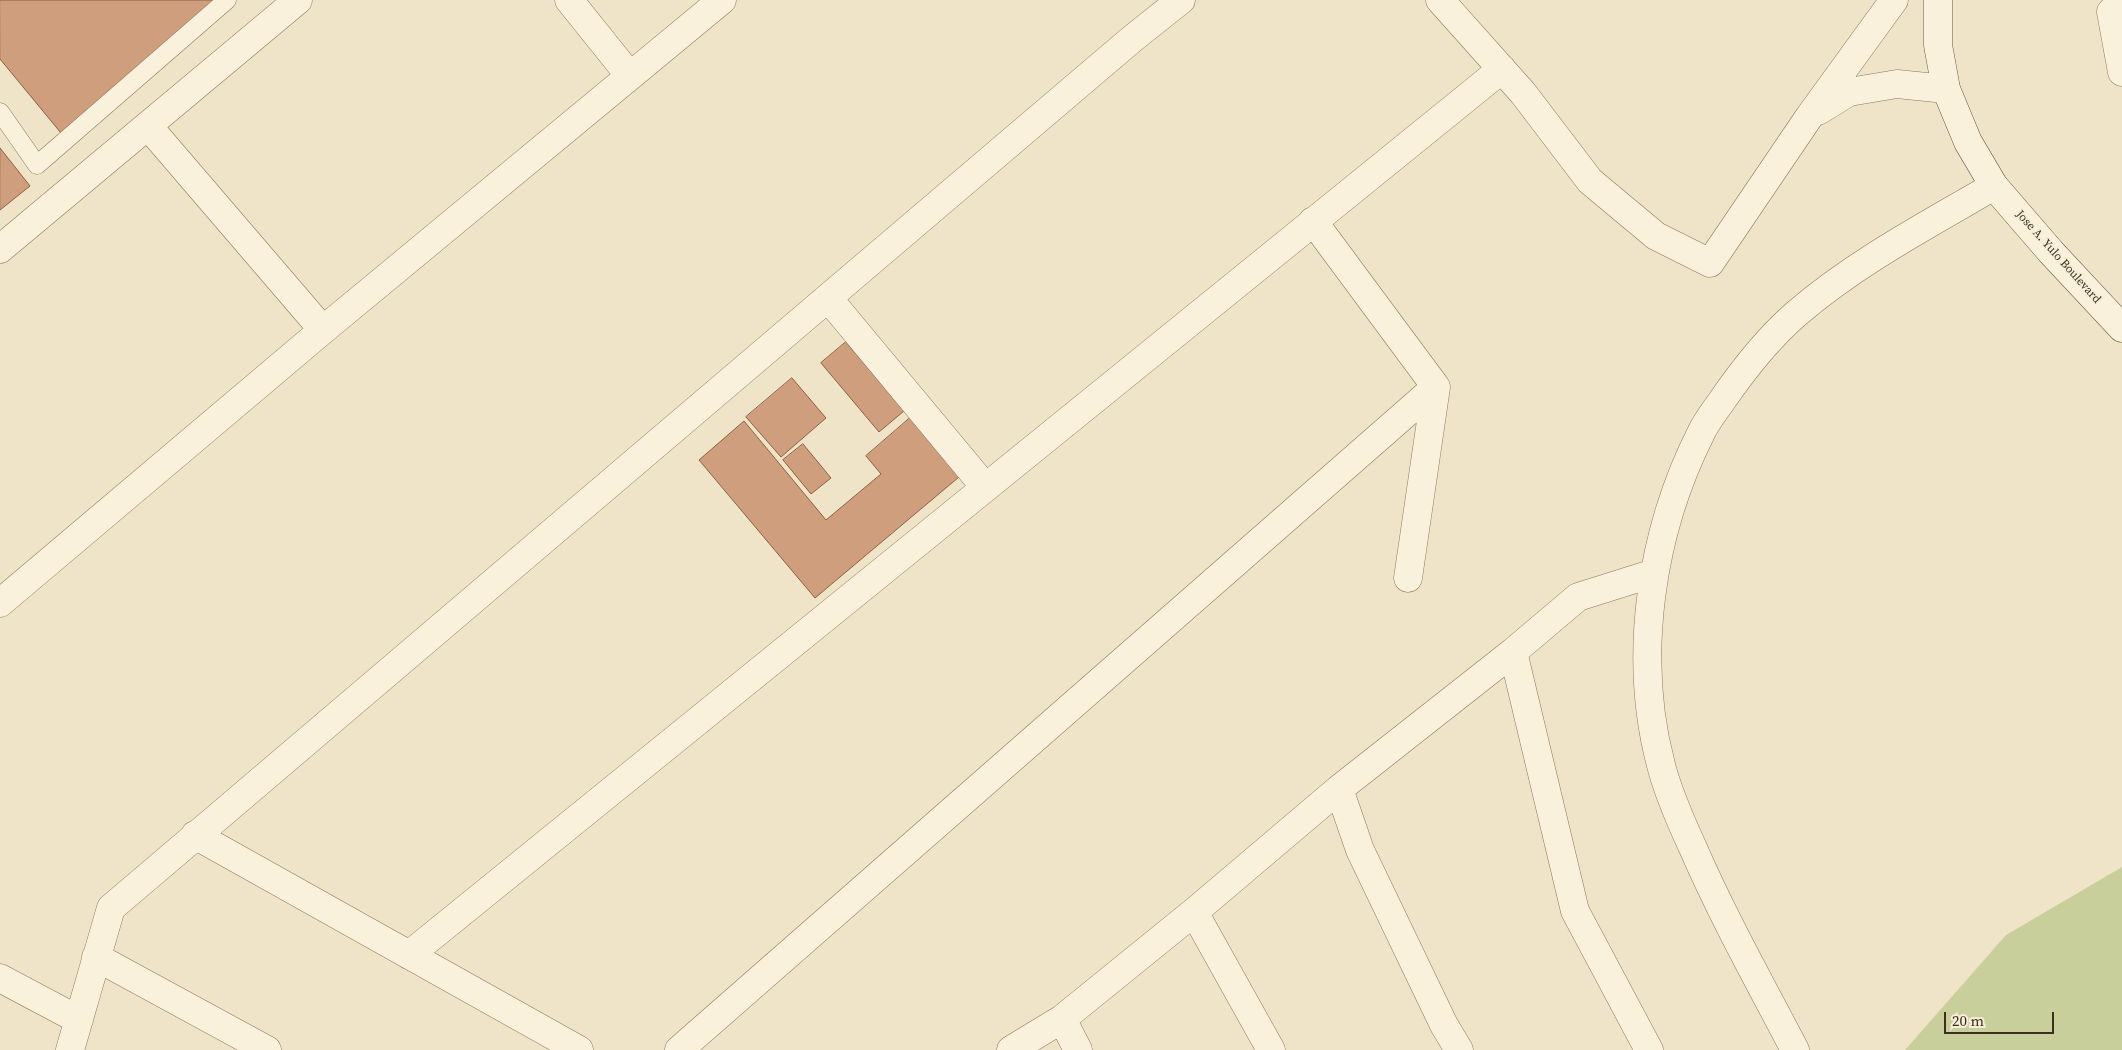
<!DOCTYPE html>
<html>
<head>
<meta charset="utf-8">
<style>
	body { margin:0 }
	#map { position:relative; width:2122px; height:1050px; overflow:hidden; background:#f0e4c8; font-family:"Source Serif 4",serif }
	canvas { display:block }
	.scale { position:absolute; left:1944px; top:1012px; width:110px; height:22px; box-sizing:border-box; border:2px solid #3d2e20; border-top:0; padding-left:6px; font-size:15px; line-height:18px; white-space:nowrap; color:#3d2e20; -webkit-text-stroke:4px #f7eed8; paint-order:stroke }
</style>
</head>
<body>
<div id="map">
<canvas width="2122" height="1050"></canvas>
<div class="scale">20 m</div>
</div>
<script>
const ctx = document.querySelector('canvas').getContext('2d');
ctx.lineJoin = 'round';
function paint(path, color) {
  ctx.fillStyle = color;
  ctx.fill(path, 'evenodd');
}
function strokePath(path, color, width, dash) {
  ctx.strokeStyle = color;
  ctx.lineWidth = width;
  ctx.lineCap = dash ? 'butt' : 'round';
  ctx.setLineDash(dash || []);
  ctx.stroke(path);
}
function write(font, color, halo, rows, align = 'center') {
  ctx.font = font + ' "Source Serif 4",serif';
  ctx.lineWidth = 4;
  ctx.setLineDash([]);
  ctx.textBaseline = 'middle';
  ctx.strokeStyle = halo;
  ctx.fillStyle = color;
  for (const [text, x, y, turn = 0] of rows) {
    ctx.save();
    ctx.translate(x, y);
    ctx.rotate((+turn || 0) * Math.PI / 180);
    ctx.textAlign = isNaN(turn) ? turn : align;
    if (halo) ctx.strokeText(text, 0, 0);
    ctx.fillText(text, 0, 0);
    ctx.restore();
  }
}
paint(new Path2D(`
	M2122,867v183h-217l101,-115z`), '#c9cf9b');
const building = new Path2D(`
	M0,0h220l-159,133 -61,-74z
	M0,148l30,38 -30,24z
	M846,342l58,69 -25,21 -58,-69z
	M792,378l34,40 -45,39 -35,-40z
	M910,418l49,59 -144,121 -116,-138 45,-39 82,99 55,-46 -15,-18z
	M803,444l28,34 -20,16 -28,-34z`);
paint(building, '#cf9f7d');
strokePath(building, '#8d5f41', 1);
const service = new Path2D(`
	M0,112l37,53 190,-165`);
const minor = new Path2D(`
	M569,0l61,76
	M1440,0l83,93 67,88 66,55 54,27 99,-146 85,-117
	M2122,0l-11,12 11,60
	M1818,111l31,-19 48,-8 49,5
	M148,126l175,204
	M1313,221l123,166 -28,191
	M0,249l298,-249
	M828,298l157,189
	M0,603l323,-273 399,-330
	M1513,652l62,259 74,139
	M1339,789l21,61 84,175 15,25
	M195,835l384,215
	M1194,912l77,138
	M409,955l1093,-886
	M96,957l171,93
	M0,978l79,42
	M1062,1019l16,31
	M70,1050l41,-142 1021,-869 49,-39
	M679,1050l757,-663
	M1011,1050l51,-31 132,-107 145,-123 174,-137 65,-55 76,-24
	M1795,1050c-35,-67 -72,-133 -102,-202 -12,-26 -25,-55 -32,-83 -29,-109 -10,-233 40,-332 5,-11 13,-21 20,-31 22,-32 45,-62 75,-88 59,-51 131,-89 198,-128`);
const secondary = new Path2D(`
	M1938,0v45l8,44 22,53 26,44 57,66 71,76`);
strokePath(service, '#8d765c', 19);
strokePath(minor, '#8d765c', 29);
strokePath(secondary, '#6f573f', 29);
strokePath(service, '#faf1dc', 18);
strokePath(minor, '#faf1dc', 28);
strokePath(secondary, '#faf1dc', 28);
write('12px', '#3d2e20', '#f7eed8', [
	["Jose A. Yulo Boulevard",2058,257,48]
]);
</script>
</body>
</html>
